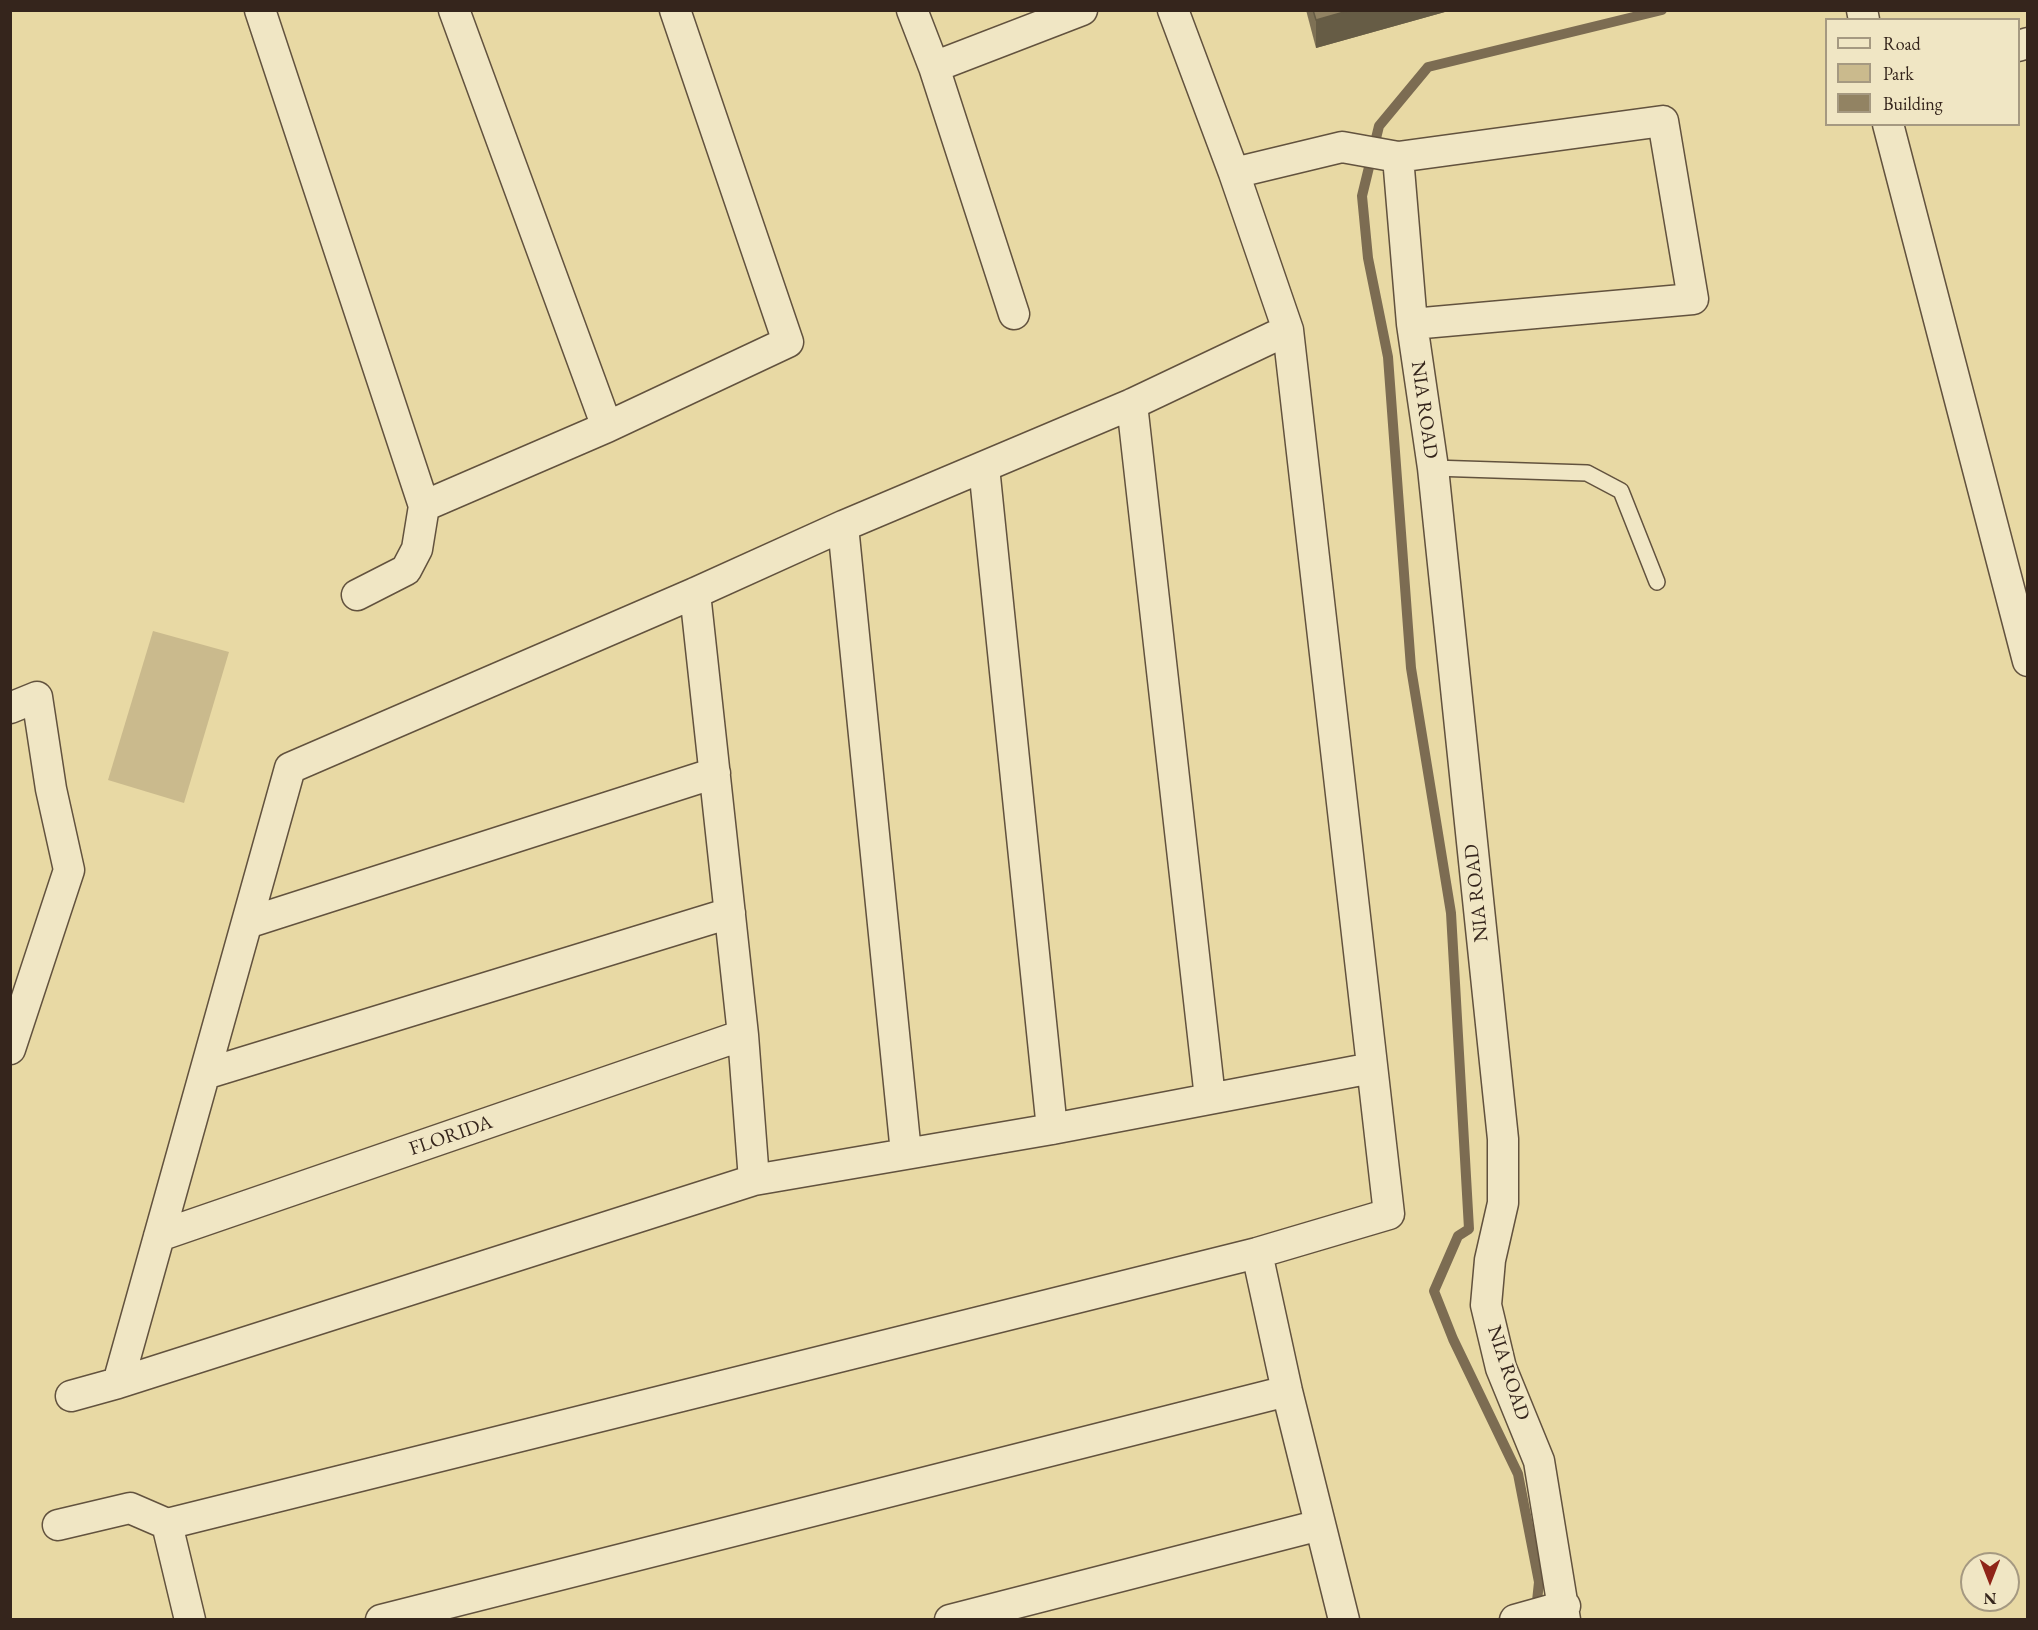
<!DOCTYPE html>
<html>
<head>
<meta charset="utf-8">
<style>
	body { margin:0 }
	#map { position:relative; width:2038px; height:1630px; overflow:hidden; background:#e8d9a4; font-family:"EB Garamond",serif }
	canvas { display:block }
	.frame { position:absolute; inset:0; border:12px solid #35251c; pointer-events:none }
	.legend { position:absolute; left:1825px; top:18px; width:195px; height:108px; box-sizing:border-box; background:#f0e6c4; border:2px solid #a59981; margin:0; padding:8px 10px; list-style:none; font-size:18px; color:#35251c }
	.legend li { display:flex; align-items:center; gap:12px; height:30px }
	.legend b { width:30px; border:2px solid #a59981 }
	.north { position:absolute; left:1960px; top:1552px; width:60px; height:60px; box-sizing:border-box; background:#f0e6c4; border:2px solid #a59981; border-radius:50%; rotate:180deg; font-size:16px; font-weight:700; line-height:24px; text-align:center; color:#35251c }
	.north::after { content:''; display:block; margin:auto; width:21px; height:27px; background:#8f2418; clip-path:polygon(50% 0,100% 100%,50% 72%,0 100%) }
</style>
</head>
<body>
<div id="map">
<canvas width="2038" height="1630"></canvas>
<div class="frame"></div>
<ul class="legend">
<li><b style="height:8px;background:#f0e6c4"></b>Road</li>
<li><b style="height:16px;background:#caba8d"></b>Park</li>
<li><b style="height:16px;background:#928363"></b>Building</li>
</ul>
<div class="north">N</div>
</div>
<script>
const ctx = document.querySelector('canvas').getContext('2d');
ctx.lineJoin = 'round';
function paint(path, color) {
  ctx.fillStyle = color;
  ctx.fill(path, 'evenodd');
}
function strokePath(path, color, width, dash) {
  ctx.strokeStyle = color;
  ctx.lineWidth = width;
  ctx.lineCap = dash ? 'butt' : 'round';
  ctx.setLineDash(dash || []);
  ctx.stroke(path);
}
function write(font, color, halo, rows, align = 'center') {
  ctx.font = font + ' "EB Garamond",serif';
  ctx.lineWidth = 5;
  ctx.setLineDash([]);
  ctx.textBaseline = 'middle';
  ctx.strokeStyle = halo;
  ctx.fillStyle = color;
  for (const [text, x, y, turn = 0] of rows) {
    ctx.save();
    ctx.translate(x, y);
    ctx.rotate((+turn || 0) * Math.PI / 180);
    ctx.textAlign = isNaN(turn) ? turn : align;
    if (halo) ctx.strokeText(text, 0, 0);
    ctx.fillText(text, 0, 0);
    ctx.restore();
  }
}
paint(new Path2D(`
	M153,631l76,21 -45,151 -76,-23z`), '#caba8d');
strokePath(new Path2D(`
	M1536,1611l3,-29 -21,-108 -65,-135 -19,-48 24,-55 11,-7 -18,-316 -40,-245 -23,-311 -20,-99 -6,-62 17,-70 49,-59 234,-57`), '#7c6c52', 10);
const lane = new Path2D(`
	M1433,468l154,5 34,18 36,91`);
const street = new Path2D(`
	M260,10l164,496 -7,43 -11,21 -49,25
	M454,10l153,417
	M912,10l22,57 80,247
	M1862,10l2,10
	M2018,46l10,-3
	M934,67l148,-57
	M1888,124l140,537
	M1398,157l14,167 21,144 70,671v64l-13,57 -4,45 15,63 38,93 26,159
	M1234,173l108,-26 56,10 265,-36 30,178 -281,25
	M1132,404l78,694
	M984,467l68,662
	M424,506l183,-79 181,-85 -113,-332
	M843,526l63,627
	M695,593l48,442 11,145
	M10,708l27,-11 14,92 18,81 -59,179
	M247,923l468,-150
	M205,1074l525,-161
	M159,1236l584,-201
	M1257,1253l30,138 57,229
	M118,1383l172,-615 405,-175 148,-67 289,-122 156,-74
	M71,1396l47,-13 636,-203 298,-51 320,-61
	M167,1524l23,96
	M58,1525l72,-17 37,16 1090,-271 132,-39 -101,-884 -54,-157 -61,-163
	M381,1620l906,-229
	M950,1620l370,-95
	M1515,1620l50,-14`);
strokePath(lane, '#62523e', 18);
strokePath(street, '#62523e', 33);
strokePath(lane, '#f0e6c4', 15);
strokePath(street, '#f0e6c4', 30);
paint(new Path2D(`
	M1306,10h146l-136,38z`), '#7e7155');
paint(new Path2D(`
	M1351,10h101l-136,38v-28z`), '#665c45');
const building = new Path2D(`
	M1313,10h38l-35,10z`);
paint(building, '#928363');
strokePath(building, '#665c45', 1.5);
write('20px', '#35251c', '#f0e6c4', [
	["NIA ROAD",1424,410,82],
	["NIA ROAD",1477,893,-96],
	["FLORIDA",451,1136,-19],
	["NIA ROAD",1508,1373,72]
]);
</script>
</body>
</html>
